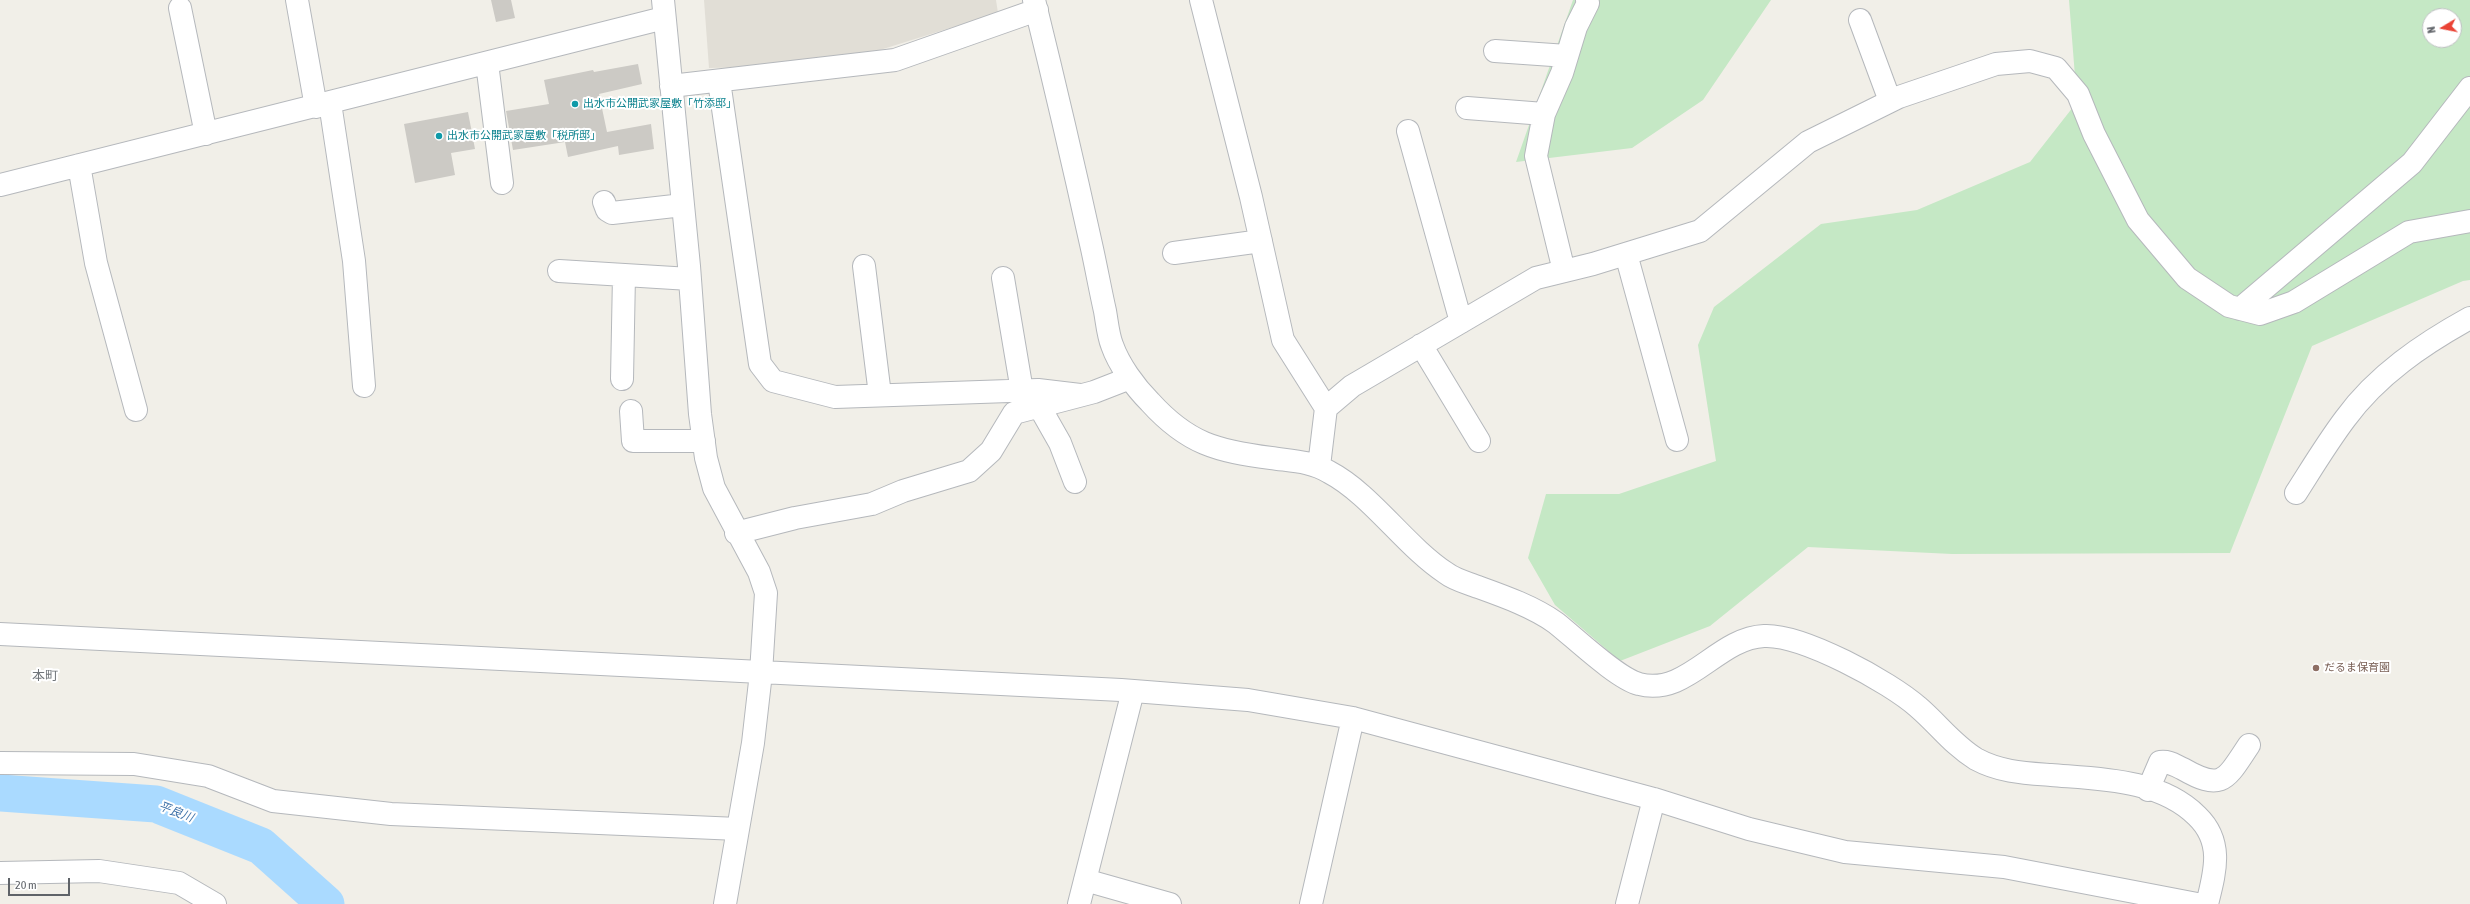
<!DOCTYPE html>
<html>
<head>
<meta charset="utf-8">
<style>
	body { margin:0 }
	#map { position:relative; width:2470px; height:904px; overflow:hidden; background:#f1efe8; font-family:"Asap Condensed",sans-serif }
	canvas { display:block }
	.north { position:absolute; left:2422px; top:8px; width:40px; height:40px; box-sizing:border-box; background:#fff; border:1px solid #bfc1c3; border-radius:50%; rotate:260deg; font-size:11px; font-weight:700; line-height:16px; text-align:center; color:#5f6368 }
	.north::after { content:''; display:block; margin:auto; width:14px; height:18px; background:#ea4335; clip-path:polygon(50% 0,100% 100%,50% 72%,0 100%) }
	.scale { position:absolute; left:8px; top:878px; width:62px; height:18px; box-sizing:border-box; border:2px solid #5f6368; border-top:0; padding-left:5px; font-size:12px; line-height:14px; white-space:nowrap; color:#5f6368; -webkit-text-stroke:3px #fff; paint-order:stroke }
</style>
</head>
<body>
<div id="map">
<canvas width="2470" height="904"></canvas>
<div class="north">N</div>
<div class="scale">20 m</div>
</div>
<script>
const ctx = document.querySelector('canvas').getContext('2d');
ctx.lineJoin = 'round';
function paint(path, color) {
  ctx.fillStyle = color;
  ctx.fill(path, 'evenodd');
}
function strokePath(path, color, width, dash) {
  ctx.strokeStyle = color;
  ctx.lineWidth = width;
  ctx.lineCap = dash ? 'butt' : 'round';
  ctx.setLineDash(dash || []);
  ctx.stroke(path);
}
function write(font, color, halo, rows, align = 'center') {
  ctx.font = font + ' "Asap Condensed","Noto Sans JP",sans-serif';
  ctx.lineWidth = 4;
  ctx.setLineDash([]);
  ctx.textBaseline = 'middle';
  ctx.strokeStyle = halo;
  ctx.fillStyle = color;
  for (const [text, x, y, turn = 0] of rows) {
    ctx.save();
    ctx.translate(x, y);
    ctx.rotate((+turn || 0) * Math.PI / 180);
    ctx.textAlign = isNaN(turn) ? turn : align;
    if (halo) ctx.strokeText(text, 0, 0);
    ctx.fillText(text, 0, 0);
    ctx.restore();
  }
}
paint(new Path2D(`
	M704,0h292l2,13 -166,52 -123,3z`), '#e1ded6');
paint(new Path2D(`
	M1573,0h198l-68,100 -71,48 -116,14z
	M2069,0h401v280l-7,1 -151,65 -82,207 -278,1 -144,-7 -98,79 -90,35 -65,-56 -27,-47 18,-64h73l97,-33 -18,-116 16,-38 107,-83 96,-14 113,-48 47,-60zM2430,16h24v24h-24z`), '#c5e8c5');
strokePath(new Path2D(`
	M0,793l156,11 105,42 65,58`), '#aadaff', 37);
paint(new Path2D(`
	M491,0h20l4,18 -19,4z
	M638,64l4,20 -43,10 8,38 44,-8 3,25 -35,6 -1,-9 -50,11 -3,-15 -52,8 -7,-39 43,-7 -5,-24 49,-10 1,2z
	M468,112l7,37 -24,4 4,22 -40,8 -11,-59z`), '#cccac5');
const minor = new Path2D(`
	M297,0l19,107
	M663,0l26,266 11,148 6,44 8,30 45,84 7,21 -5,80 -8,70 -28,161
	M1034,0c20,81 39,162 57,244 5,22 9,45 14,67 2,11 3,24 7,34 7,20 23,42 38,57 38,42 67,49 121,56 20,3 40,3 58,14 42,22 76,74 117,101 9,7 22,10 32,14 25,9 56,20 78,36 19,15 62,56 83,61 48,13 78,-46 125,-48 38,-2 126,46 154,71 20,17 35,38 58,52 24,13 48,14 75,16 48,4 109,4 146,41 27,26 18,56 10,88
	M1201,0l50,197 32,143 43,68 -7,58
	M180,8l26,126
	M1860,20l30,81
	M1495,51l72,5
	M487,63l15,120
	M719,81l41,283 13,17 62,16 203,-7 42,5
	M671,86l224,-26 142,-50
	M330,103l24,158 10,125
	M1467,108l77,6
	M1408,131l53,191
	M79,165l17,98 40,147
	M0,185l664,-167
	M604,202l3,8 5,3 71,-8
	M1174,253l87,-12
	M1626,254l51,186
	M864,266l16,129
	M559,271l131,8
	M1564,271l-28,-115 8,-42 18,-41 14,-46 12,-24 -1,-3
	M1003,278l19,113
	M2240,309l172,-146 58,-75
	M1421,345l58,96
	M622,379l2,-104
	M1039,406l21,37 15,39
	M1326,408l26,-22 184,-108 57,-14 107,-33 108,-89 91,-45 97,-33 34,-3 26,7 22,26 16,40 44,86 49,58 42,28 31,8 34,-12 115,-70 61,-11
	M631,411l2,30h71
	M2296,493c16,-25 31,-50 49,-74 32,-44 78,-75 125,-101
	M736,533l59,-15 77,-14 31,-13 66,-20 22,-20 23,-38 80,-21 36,-14
	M0,634l1121,56 127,10 105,18 301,81 95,30 96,23 159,15 193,37
	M0,763l134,1 74,12 65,25 118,13 347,15
	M2148,790l12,-28c10,-1 14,3 23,7 40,23 43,10 66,-24
	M0,873l99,-2 80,12 36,21
	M1085,880l85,24
	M1079,904l54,-213
	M1311,904l42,-186
	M1627,904l27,-105`);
strokePath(minor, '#b5b8bc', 24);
strokePath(minor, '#fff', 22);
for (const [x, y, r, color] of [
	[575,104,4,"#0f9aa8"],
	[439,136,4,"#0f9aa8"],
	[2316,668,4,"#8d6e63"]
]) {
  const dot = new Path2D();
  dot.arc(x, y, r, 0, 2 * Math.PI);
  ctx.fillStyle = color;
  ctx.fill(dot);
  strokePath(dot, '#fff', 1.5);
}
write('11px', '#0d838f', '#fff', [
	["出水市公開武家屋敷「竹添邸」",583,104],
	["出水市公開武家屋敷「税所邸」",447,136]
], 'left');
write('11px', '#785e54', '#fff', [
	["だるま保育園",2324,668]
], 'left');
write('italic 12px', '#4174aa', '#fff', [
	["平良川",176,812,21]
]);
write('13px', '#70757a', '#fff', [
	["本町",45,676]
]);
</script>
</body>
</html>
